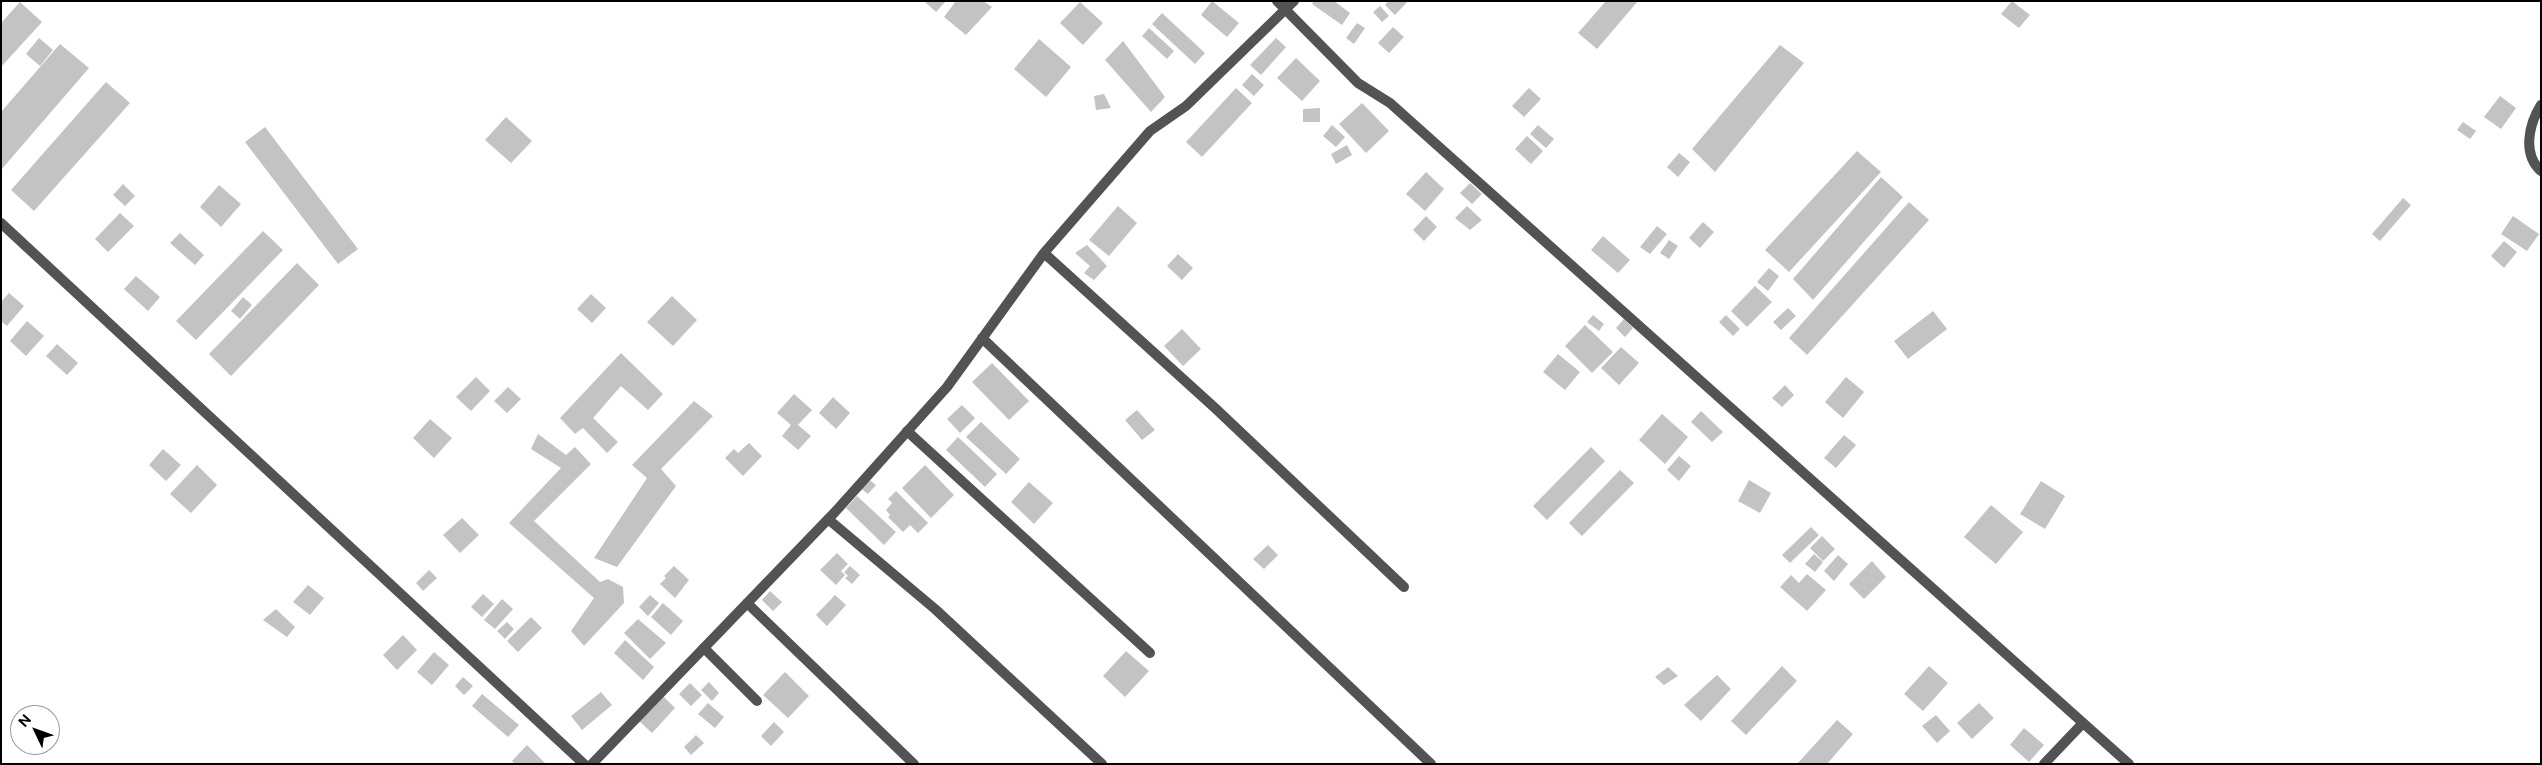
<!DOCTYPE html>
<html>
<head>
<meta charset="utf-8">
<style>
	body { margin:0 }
	#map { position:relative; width:2542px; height:765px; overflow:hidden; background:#fff; font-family:"Public Sans",sans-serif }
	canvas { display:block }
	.frame { position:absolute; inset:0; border:2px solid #000; pointer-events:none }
	.north { position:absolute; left:10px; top:705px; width:50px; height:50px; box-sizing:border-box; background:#fff; border:1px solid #999; border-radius:50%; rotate:312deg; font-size:14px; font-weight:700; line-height:20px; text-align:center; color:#000 }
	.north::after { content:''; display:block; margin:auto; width:18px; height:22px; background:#000; clip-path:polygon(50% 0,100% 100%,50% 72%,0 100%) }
</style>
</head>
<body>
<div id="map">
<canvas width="2542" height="765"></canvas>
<div class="frame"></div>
<div class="north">N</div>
</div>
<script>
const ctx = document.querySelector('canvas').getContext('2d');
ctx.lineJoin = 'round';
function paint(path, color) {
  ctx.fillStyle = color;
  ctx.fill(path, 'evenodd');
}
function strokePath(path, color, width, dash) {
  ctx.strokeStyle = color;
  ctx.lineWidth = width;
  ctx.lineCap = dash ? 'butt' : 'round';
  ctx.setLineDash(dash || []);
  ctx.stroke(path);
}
paint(new Path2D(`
	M924,1h22l-10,11z
	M956,1h27l9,6 -26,28 -22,-18z
	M1212,1l27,22 -12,14 -26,-22z
	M1314,1h20l16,12 -8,12 -30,-21z
	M1388,1h20l-13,14 -10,-10z
	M1606,1h32l-41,48 -19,-16z
	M2012,1l18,14 -11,13 -18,-14z
	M20,2l22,20 -41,45v-44z
	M1080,2l23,21 -20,22 -23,-22z
	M1380,6l9,10 -7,6 -9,-10z
	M1162,13l43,40 -10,11 -43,-40z
	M1357,23l8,5 -11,16 -8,-6z
	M1393,27l11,10 -15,16 -11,-10z
	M1149,28l25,23 -7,8 -25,-23z
	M39,38l14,12 -13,16 -14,-12z
	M1276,38l10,9 -25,28 -11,-10z
	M1039,39l32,28 -25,30 -32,-28z
	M1123,41l42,56 -14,15 -46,-52z
	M60,44l29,24 -88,102v-58z
	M1780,45l24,18 -89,109 -23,-23z
	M1296,58l24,23 -18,20 -25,-23z
	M1252,74l12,11 -10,11 -12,-11z
	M106,82l24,21 -96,108 -23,-21z
	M1236,88l16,15 -50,54 -16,-15z
	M1529,88l12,11 -17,18 -12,-11z
	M1104,94l7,14 -15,2 -2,-14z
	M2500,96l16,12 -15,21 -17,-12z
	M1362,103l27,28 -23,22 -27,-29z
	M1320,108v14h-17v-13z
	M506,117l26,24 -21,22 -26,-23z
	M2463,122l13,9 -6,8 -13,-9z
	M1332,125l13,12 -9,10 -13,-11z
	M1538,125l16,14 -8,9 -16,-14z
	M265,127l93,122 -20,15 -93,-122z
	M1527,136l16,15 -12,13 -16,-15z
	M1347,145l5,10 -16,9 -5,-10z
	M1857,151l24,21 -92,100 -24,-22z
	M1679,153l11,9 -12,15 -11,-10z
	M1426,172l18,17 -19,22 -19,-17z
	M1881,177l22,20 -90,103 -20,-21z
	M1470,183l12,11 -10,10 -12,-11z
	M123,184l12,12 -10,10 -12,-11z
	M219,185l22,19 -20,23 -21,-20z
	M2403,198l8,7 -31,36 -8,-7z
	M1909,202l20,18 -122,135 -18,-17z
	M1118,206l19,17 -28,33 -20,-16z
	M1467,206l15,14 -12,10 -15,-12z
	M120,213l14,13 -26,26 -13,-13z
	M1426,216l11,11 -13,14 -11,-11z
	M2513,216l26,18 -12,17 -26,-17z
	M1703,222l11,10 -14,16 -11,-10z
	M1657,226l10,8 -17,20 -10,-7z
	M263,231l20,19 -87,90 -20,-19z
	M180,233l24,22 -9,10 -25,-22z
	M1603,236l27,24 -12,13 -27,-23z
	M1669,240l9,6 -9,13 -9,-6z
	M2504,241l13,11 -13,16 -13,-12z
	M1087,245l20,21 -13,14 -10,-7 6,-7 -15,-13z
	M1178,254l15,14 -11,12 -15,-14z
	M297,263l22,22 -88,91 -22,-22z
	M1769,268l10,8 -11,15 -11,-9z
	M136,276l24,21 -12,14 -24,-22z
	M1755,286l17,16 -25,25 -16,-16z
	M9,293l15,13 -17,20 -6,-5v-19z
	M591,294l15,14 -14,15 -15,-14z
	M672,296l25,24 -24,26 -26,-24z
	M243,297l9,8 -12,14 -9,-8z
	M1788,308l8,8 -15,14 -8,-8z
	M1933,311l14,18 -39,30 -14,-18z
	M1593,315l11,9 -5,7 -12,-9z
	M1726,315l14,14 -7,7 -14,-14z
	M1624,319l9,9 -8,9 -9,-9z
	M27,321l17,15 -18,20 -16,-15z
	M1585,325l28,27 -21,21 -27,-27z
	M1182,329l19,20 -18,17 -19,-20z
	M57,344l21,19 -11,12 -21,-19z
	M1621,347l18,16 -20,22 -18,-17z
	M621,353l42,41 -15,16 -27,-24 -28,32 25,24 -11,11 -24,-25 -8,6 -15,-16z
	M1558,354l22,18 -15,18 -22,-18z
	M992,363l37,38 -20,19 -37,-38z
	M476,377l14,14 -19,20 -15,-14z
	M1846,377l18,15 -21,26 -18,-16z
	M1785,385l9,10 -12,12 -10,-9z
	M508,387l13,12 -14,14 -13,-12z
	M794,394l18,16 -14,15 13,11 -13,14 -16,-14 9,-11 -14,-12z
	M833,397l17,16 -14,16 -17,-16z
	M694,401l19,15 -52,53 15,17 -59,81 -23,-9 53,-80 -15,-13z
	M962,405l13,13 -15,15 -13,-14z
	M1137,410l18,20 -13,10 -17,-20z
	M1701,411l22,21 -11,10 -21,-20z
	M1662,414l26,23 -23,27 -26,-24z
	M430,419l22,19 -18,20 -21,-20z
	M981,422l39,37 -14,15 -40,-37z
	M538,434l28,21 9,-8 16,17 -57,57 66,61 8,-3 15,8 1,16 -40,43 -13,-15 23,-33 -85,-75 52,-55 -30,-19z
	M1844,435l12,10 -20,23 -12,-10z
	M958,437l39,37 -12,13 -39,-37z
	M749,443l13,13 -19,20 -18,-18 9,-9 4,4z
	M1591,447l14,14 -58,59 -14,-14z
	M163,449l18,16 -15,16 -17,-16z
	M1679,456l12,10 -12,15 -12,-11z
	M197,465l20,20 -26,28 -21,-19z
	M925,465l29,30 -23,23 -29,-30z
	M1620,470l14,13 -52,53 -13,-13z
	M868,479l8,6 -8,9 -8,-6z
	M1749,480l22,13 -11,20 -22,-12z
	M2041,481l24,15 -20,33 -25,-15z
	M1029,482l24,21 -19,21 -23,-22z
	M896,491l32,32 -10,10 -8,-8 -7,7 -15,-15 2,-2 -4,-5 6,-7 -4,-4z
	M857,496l39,36 -12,13 -38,-37z
	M1991,505l32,27 -27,32 -32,-27z
	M462,518l17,17 -19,18 -17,-18z
	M1811,527l8,8 -29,28 -8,-8z
	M1822,536l13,13 -12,12 -13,-13z
	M1268,545l10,10 -14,14 -11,-10z
	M837,553l11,11 -7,7 4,4 -9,10 -16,-15z
	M1814,554l9,8 -8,10 -10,-8z
	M1838,555l10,9 -14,17 -10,-10z
	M1872,561l14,16 -22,22 -15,-15z
	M674,566l15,14 -14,18 -15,-14 6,-6 -2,-2z
	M850,566l10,9 -8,9 -7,-6 3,-2 -4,-4z
	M429,570l8,8 -14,13 -7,-8z
	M1807,574l19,16 -19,21 -27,-24 11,-12 8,8z
	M308,585l16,13 -14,17 -17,-13z
	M770,591l12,11 -9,9 -11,-11z
	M483,594l11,10 -12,13 -11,-10z
	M650,595l9,8 -11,13 -9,-9z
	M835,595l11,10 -19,21 -11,-11z
	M502,599l11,10 -18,20 -11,-9z
	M663,603l20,18 -12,14 -20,-18z
	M276,609l19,18 -8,10 -24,-17z
	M531,617l11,11 -24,24 -11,-11z
	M638,619l28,24 -16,16 -26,-26z
	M507,622l7,7 -9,10 -8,-8z
	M403,635l14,15 -20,20 -14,-15z
	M625,640l29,27 -11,13 -29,-27z
	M1126,651l23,20 -24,26 -22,-21z
	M434,652l15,13 -17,20 -15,-13z
	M1782,666l15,15 -51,54 -15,-14z
	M1929,666l19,17 -25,28 -19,-17z
	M1668,667l10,9 -14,9 -9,-8z
	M785,672l24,24 -21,22 -25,-23z
	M1717,675l14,14 -30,32 -17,-16z
	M463,677l10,9 -9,9 -9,-9z
	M709,682l10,11 -7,8 -11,-11z
	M690,683l12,12 -11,11 -12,-12z
	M601,692l11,13 -30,25 -11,-14z
	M482,694l37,31 -11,12 -36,-31z
	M663,696l12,12 -23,25 -13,-12z
	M708,703l16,14 -9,11 -17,-14z
	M1979,703l15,15 -22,21 -15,-16z
	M1936,715l14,16 -13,12 -15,-17z
	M1837,720l16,14 -26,30h-30z
	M774,722l10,10 -13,14 -10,-10z
	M2024,728l20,17 -15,17 -19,-17z
	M696,735l8,8 -13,12 -7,-8z
	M527,745l19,19h-31l-3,-3z`), '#c3c3c3');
strokePath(new Path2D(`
	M907,431l243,222
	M704,648l53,53`), '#535353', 10);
strokePath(new Path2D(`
	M1277,1l81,82 32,20 739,661
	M2541,105c-12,19 -19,49 0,66
	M1,223l583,541
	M1044,253l171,155 189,179
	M982,338l449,426
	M828,519l107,90 167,155
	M747,603l167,161
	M592,764l243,-252 112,-125 97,-134 106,-122 36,-25 108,-105
	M2044,764l39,-41`), '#535353', 10);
</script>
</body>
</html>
